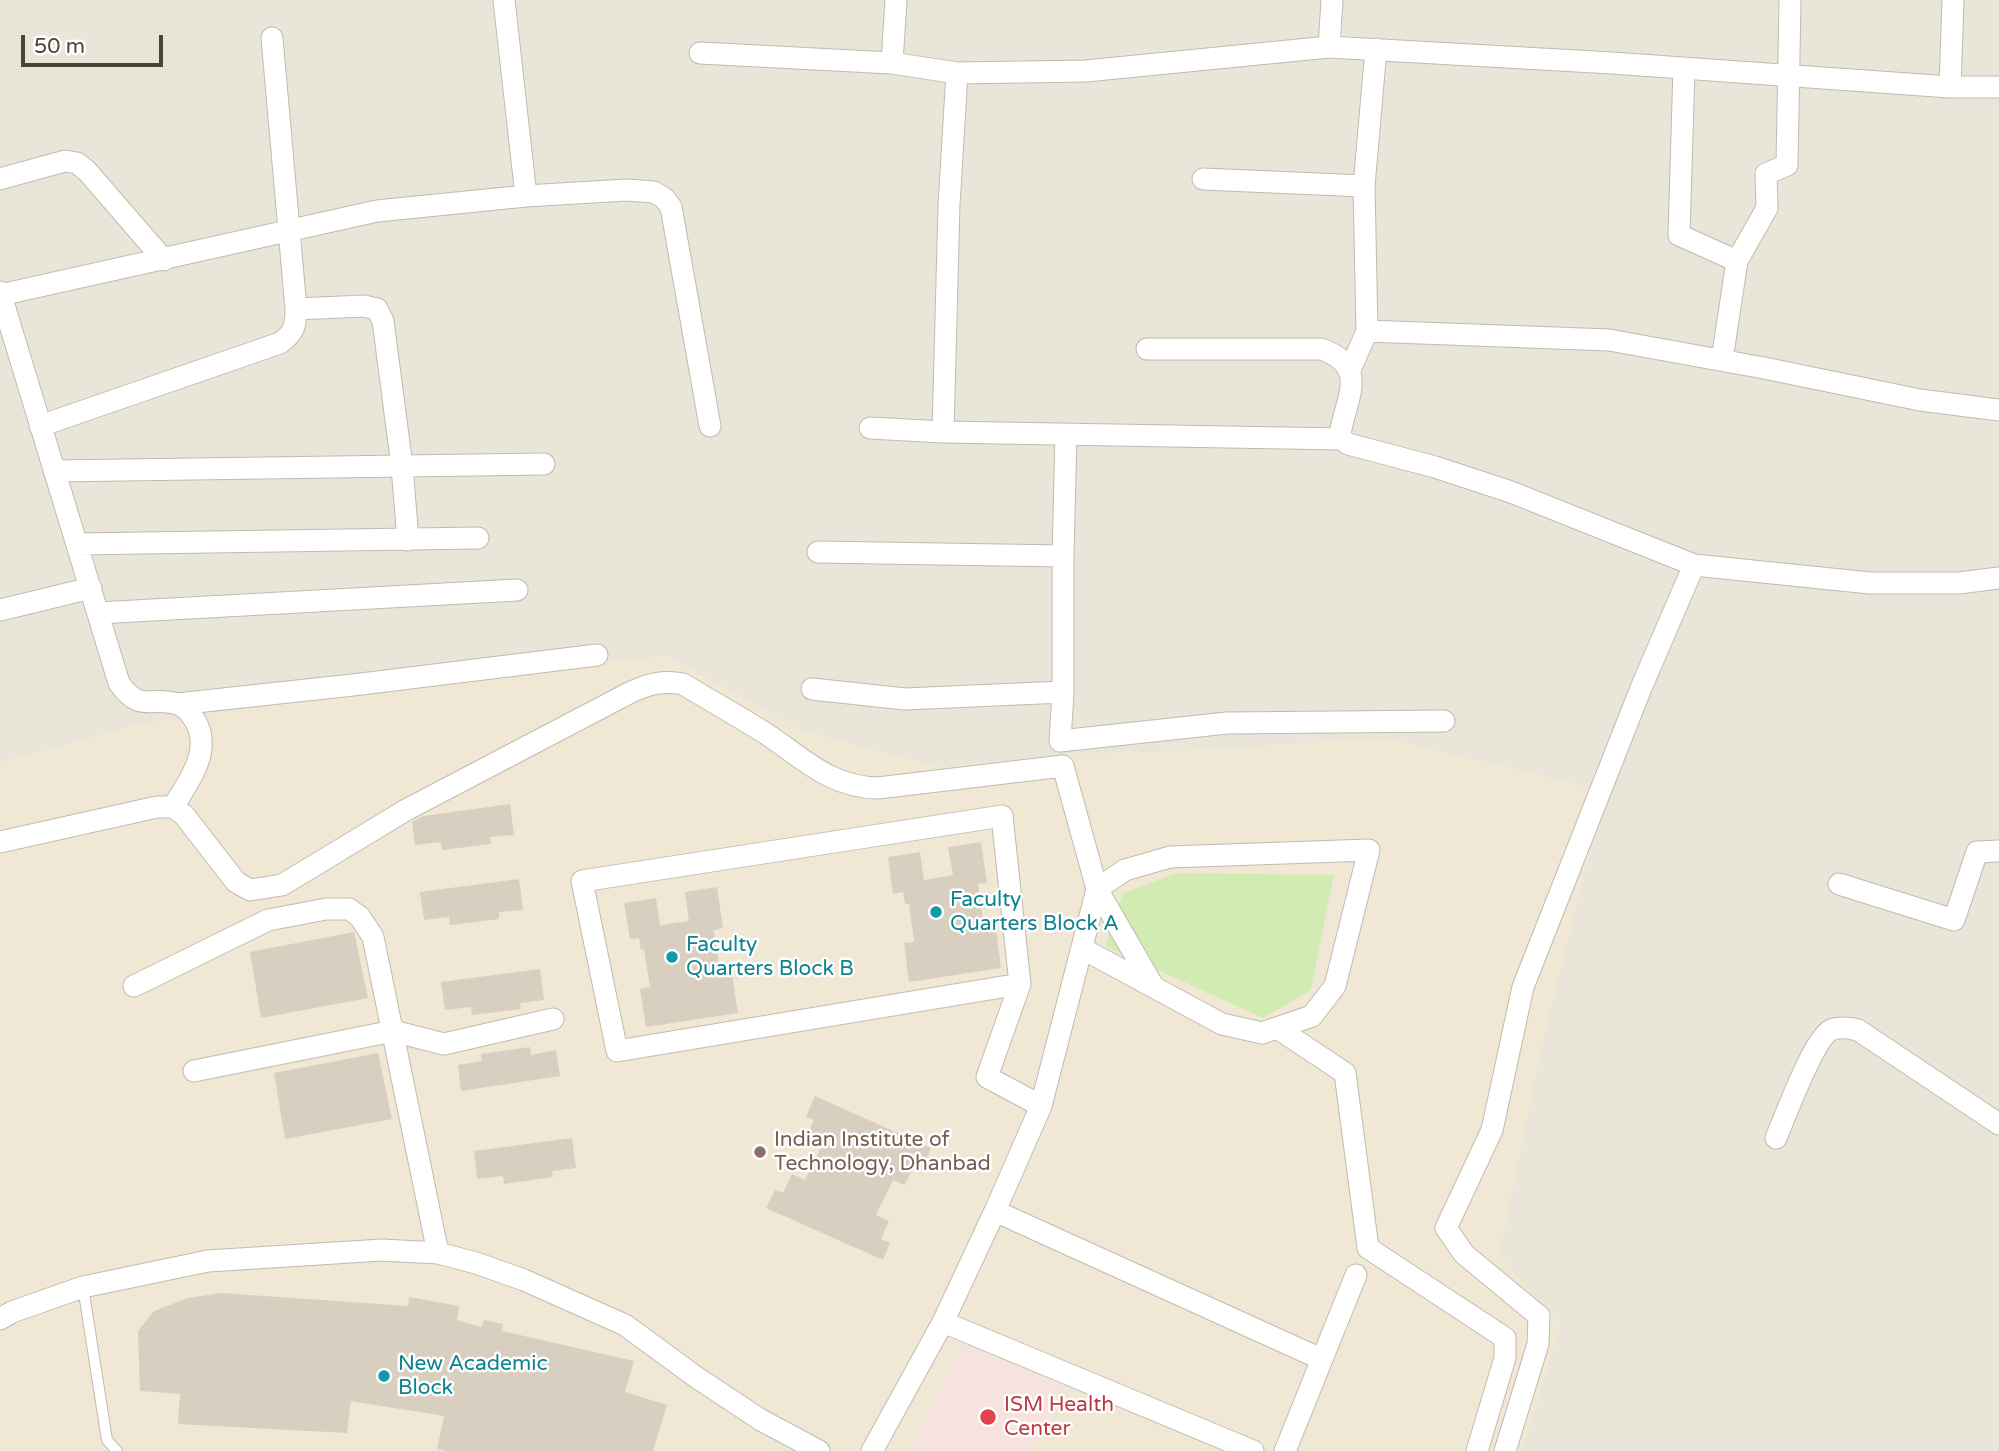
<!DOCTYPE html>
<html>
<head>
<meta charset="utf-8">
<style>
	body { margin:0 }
	#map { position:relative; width:1999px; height:1451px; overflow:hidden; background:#f6f3eb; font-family:"Varela Round",sans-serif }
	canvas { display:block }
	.scale { position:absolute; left:21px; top:35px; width:142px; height:32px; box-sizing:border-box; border:4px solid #4b4438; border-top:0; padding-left:9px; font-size:21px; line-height:24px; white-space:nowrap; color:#4b4438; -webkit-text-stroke:5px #fff; paint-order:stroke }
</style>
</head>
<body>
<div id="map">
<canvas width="1999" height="1451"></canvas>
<div class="scale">50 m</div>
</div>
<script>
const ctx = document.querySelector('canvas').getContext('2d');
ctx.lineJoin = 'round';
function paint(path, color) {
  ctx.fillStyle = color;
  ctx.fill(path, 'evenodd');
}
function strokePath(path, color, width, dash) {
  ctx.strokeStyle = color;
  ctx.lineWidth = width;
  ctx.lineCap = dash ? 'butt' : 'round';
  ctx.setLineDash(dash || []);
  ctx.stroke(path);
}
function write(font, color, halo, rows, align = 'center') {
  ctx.font = font + ' "Varela Round",sans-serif';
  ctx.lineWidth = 5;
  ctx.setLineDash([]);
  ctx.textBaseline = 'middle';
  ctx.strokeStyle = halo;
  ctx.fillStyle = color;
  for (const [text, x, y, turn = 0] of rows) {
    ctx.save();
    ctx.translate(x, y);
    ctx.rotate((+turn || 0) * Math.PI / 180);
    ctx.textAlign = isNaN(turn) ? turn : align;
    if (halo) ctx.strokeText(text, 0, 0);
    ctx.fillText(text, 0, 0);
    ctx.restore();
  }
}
paint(new Path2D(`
	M0,0h1999v1451h-1999z`), '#eae5d9');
paint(new Path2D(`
	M667,656l139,76 133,35 133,-13 109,-3 204,-13 220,53 -64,258 -42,206 62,70 -39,126h-1522v-688l142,-40 163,-23 103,-21z`), '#f0e8d5');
paint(new Path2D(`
	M964,1346l100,38 -33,67 -119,-1z`), '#f6e2df');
paint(new Path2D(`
	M1177,873l157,2 -23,115 -48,28 -158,-72 18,-53z`), '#d1ebb3');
paint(new Path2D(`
	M510,804l4,31 -24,2 1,7 -49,6 -1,-8 -26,3 -3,-23 11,-6z
	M981,842l6,41 -9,1 5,35 3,12 10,-2 5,39 -92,14 -5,-39 10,-1 -5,-38h-4l-2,-12 -10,2 -5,-37 32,-5 4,28 29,-5 -5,-28z
	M519,879l4,31 -24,2v7l-49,6 -1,-8 -25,3 -4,-28z
	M717,887l6,41 -9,2 5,35 3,11 10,-1 6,38 -92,14 -6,-38 10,-2 -6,-38 -3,1 -2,-12 -9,1 -6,-36 32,-5 4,27 29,-4 -4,-29z
	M354,932l14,66 -107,20 -11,-66z
	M540,969l4,31 -24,3 1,6 -49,6 -1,-8 -26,3 -4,-28z
	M530,1047l1,8 25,-5 4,26 -99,15 -3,-26 24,-4 -1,-7z
	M378,1053l14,66 -107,20 -11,-66z
	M815,1096l116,52 -9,22 -8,-4 -9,19 -12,-5 -17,35 13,6 -8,18 9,4 -7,17 -117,-52 9,-18 8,3 9,-19 13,6 14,-28 2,-8 -15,-6 8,-18 -8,-3z
	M572,1138l4,30 -24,3 1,6 -49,7 -1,-8 -26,3 -3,-28z
	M221,1293l187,13 1,-9 50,9 -2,14 24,7 3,-7 19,4 -1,7 132,30 -9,31 42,13 -14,46h-207l-9,-2 7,-33 -93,-15 -4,32 -169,-9 2,-30 -40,-3 -2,-60 16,-20 34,-13z`), '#d8cfc0');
const service = new Path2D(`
	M83,1287l24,153 10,11`);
const minor = new Path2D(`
	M504,0l22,196
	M1329,47l3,-47
	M700,53l192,10 65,10 129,-2 243,-24 283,16 338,24h49
	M892,63l4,-63
	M1684,68l-5,167 58,26
	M1950,87l3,-87
	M0,179l65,-18 12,2 10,8 77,89
	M1203,179l161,7
	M0,292l119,391c21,30 31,13 58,21 9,2 14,10 19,18 16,30 -8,60 -23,85
	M0,295l377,-84 149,-15 100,-6 28,2 10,6 7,9 39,219
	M296,309l68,-3 13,3 6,12 19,145 6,74
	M1367,331l242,9 155,28 156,32 79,10
	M1147,349h174c49,17 25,49 19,85l2,5 6,5 87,23 76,25 183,73 176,18h89l40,-5
	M1722,360l15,-99 30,-53 -1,-34 21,-9 3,-165
	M1350,370l17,-39 -3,-145 12,-137
	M40,426l240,-83c14,-10 16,-17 16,-34l-24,-271
	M870,428l73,4 399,7
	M943,432l6,-227 8,-132
	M1066,435l-3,121v136l-3,49 167,-18 217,-2
	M54,471l490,-7
	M77,544l401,-6
	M818,552l245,4
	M0,610l91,-22
	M98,613l419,-23
	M812,689l93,10 158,-7
	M177,704l176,-19 244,-30
	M0,842l157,-35h16l11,8 52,67 14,8 32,-5 124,-75 225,-118c18,-8 32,-12 52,-8 28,17 57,33 85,51 37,25 63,52 110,53l185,-22 34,123 56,97
	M1839,884l115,36 23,-68 22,-1
	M1020,984l-403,67 -35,-170 420,-65 18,168 -33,93 54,29
	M134,986l134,-66 32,-6 26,-5h23l11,8 13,20 65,316
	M1277,1028l68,45 23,175 137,90v20l-28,93
	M194,1071l199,-40 51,13 109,-25
	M1776,1138c9,-21 38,-100 55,-108 9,-4 19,-2 27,0l141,94
	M995,1211l326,148
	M0,1319l12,-7 71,-25 125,-26 174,-11 56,3 38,10 48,17 101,45 71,52 65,43 58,31
	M943,1322l310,129
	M872,1451l71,-129 52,-111 46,-105 56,-217 28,-19 45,-13 199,-7 -34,136 -23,30 -50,17 -40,-9 -139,-75
	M1285,1451l71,-176
	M1505,1451l33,-107 1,-28 -75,-62 -18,-26 46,-98 31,-143 118,-299 53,-123`);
strokePath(service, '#c2bbad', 12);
strokePath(minor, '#c2bbad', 23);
strokePath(service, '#fff', 10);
strokePath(minor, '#fff', 21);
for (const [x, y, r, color] of [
	[936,912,7,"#0f9aa8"],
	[672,957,7,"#0f9aa8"],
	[760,1152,7,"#8d6e63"],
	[384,1376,7,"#0f9aa8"],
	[988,1417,9,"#e0444e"]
]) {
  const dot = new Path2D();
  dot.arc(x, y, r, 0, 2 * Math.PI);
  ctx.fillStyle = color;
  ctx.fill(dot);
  strokePath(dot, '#fff', 2.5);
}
write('21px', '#0d838f', '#fff', [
	["Faculty",950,900],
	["Quarters Block A",950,924],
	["Faculty",686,945],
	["Quarters Block B",686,969],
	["New Academic",398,1364],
	["Block",398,1388]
], 'left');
write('21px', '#785e54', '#fff', [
	["Indian Institute of",774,1140],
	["Technology, Dhanbad",774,1164]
], 'left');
write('21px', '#be3a42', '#fff', [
	["ISM Health",1004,1405],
	["Center",1004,1429]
], 'left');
</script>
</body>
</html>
